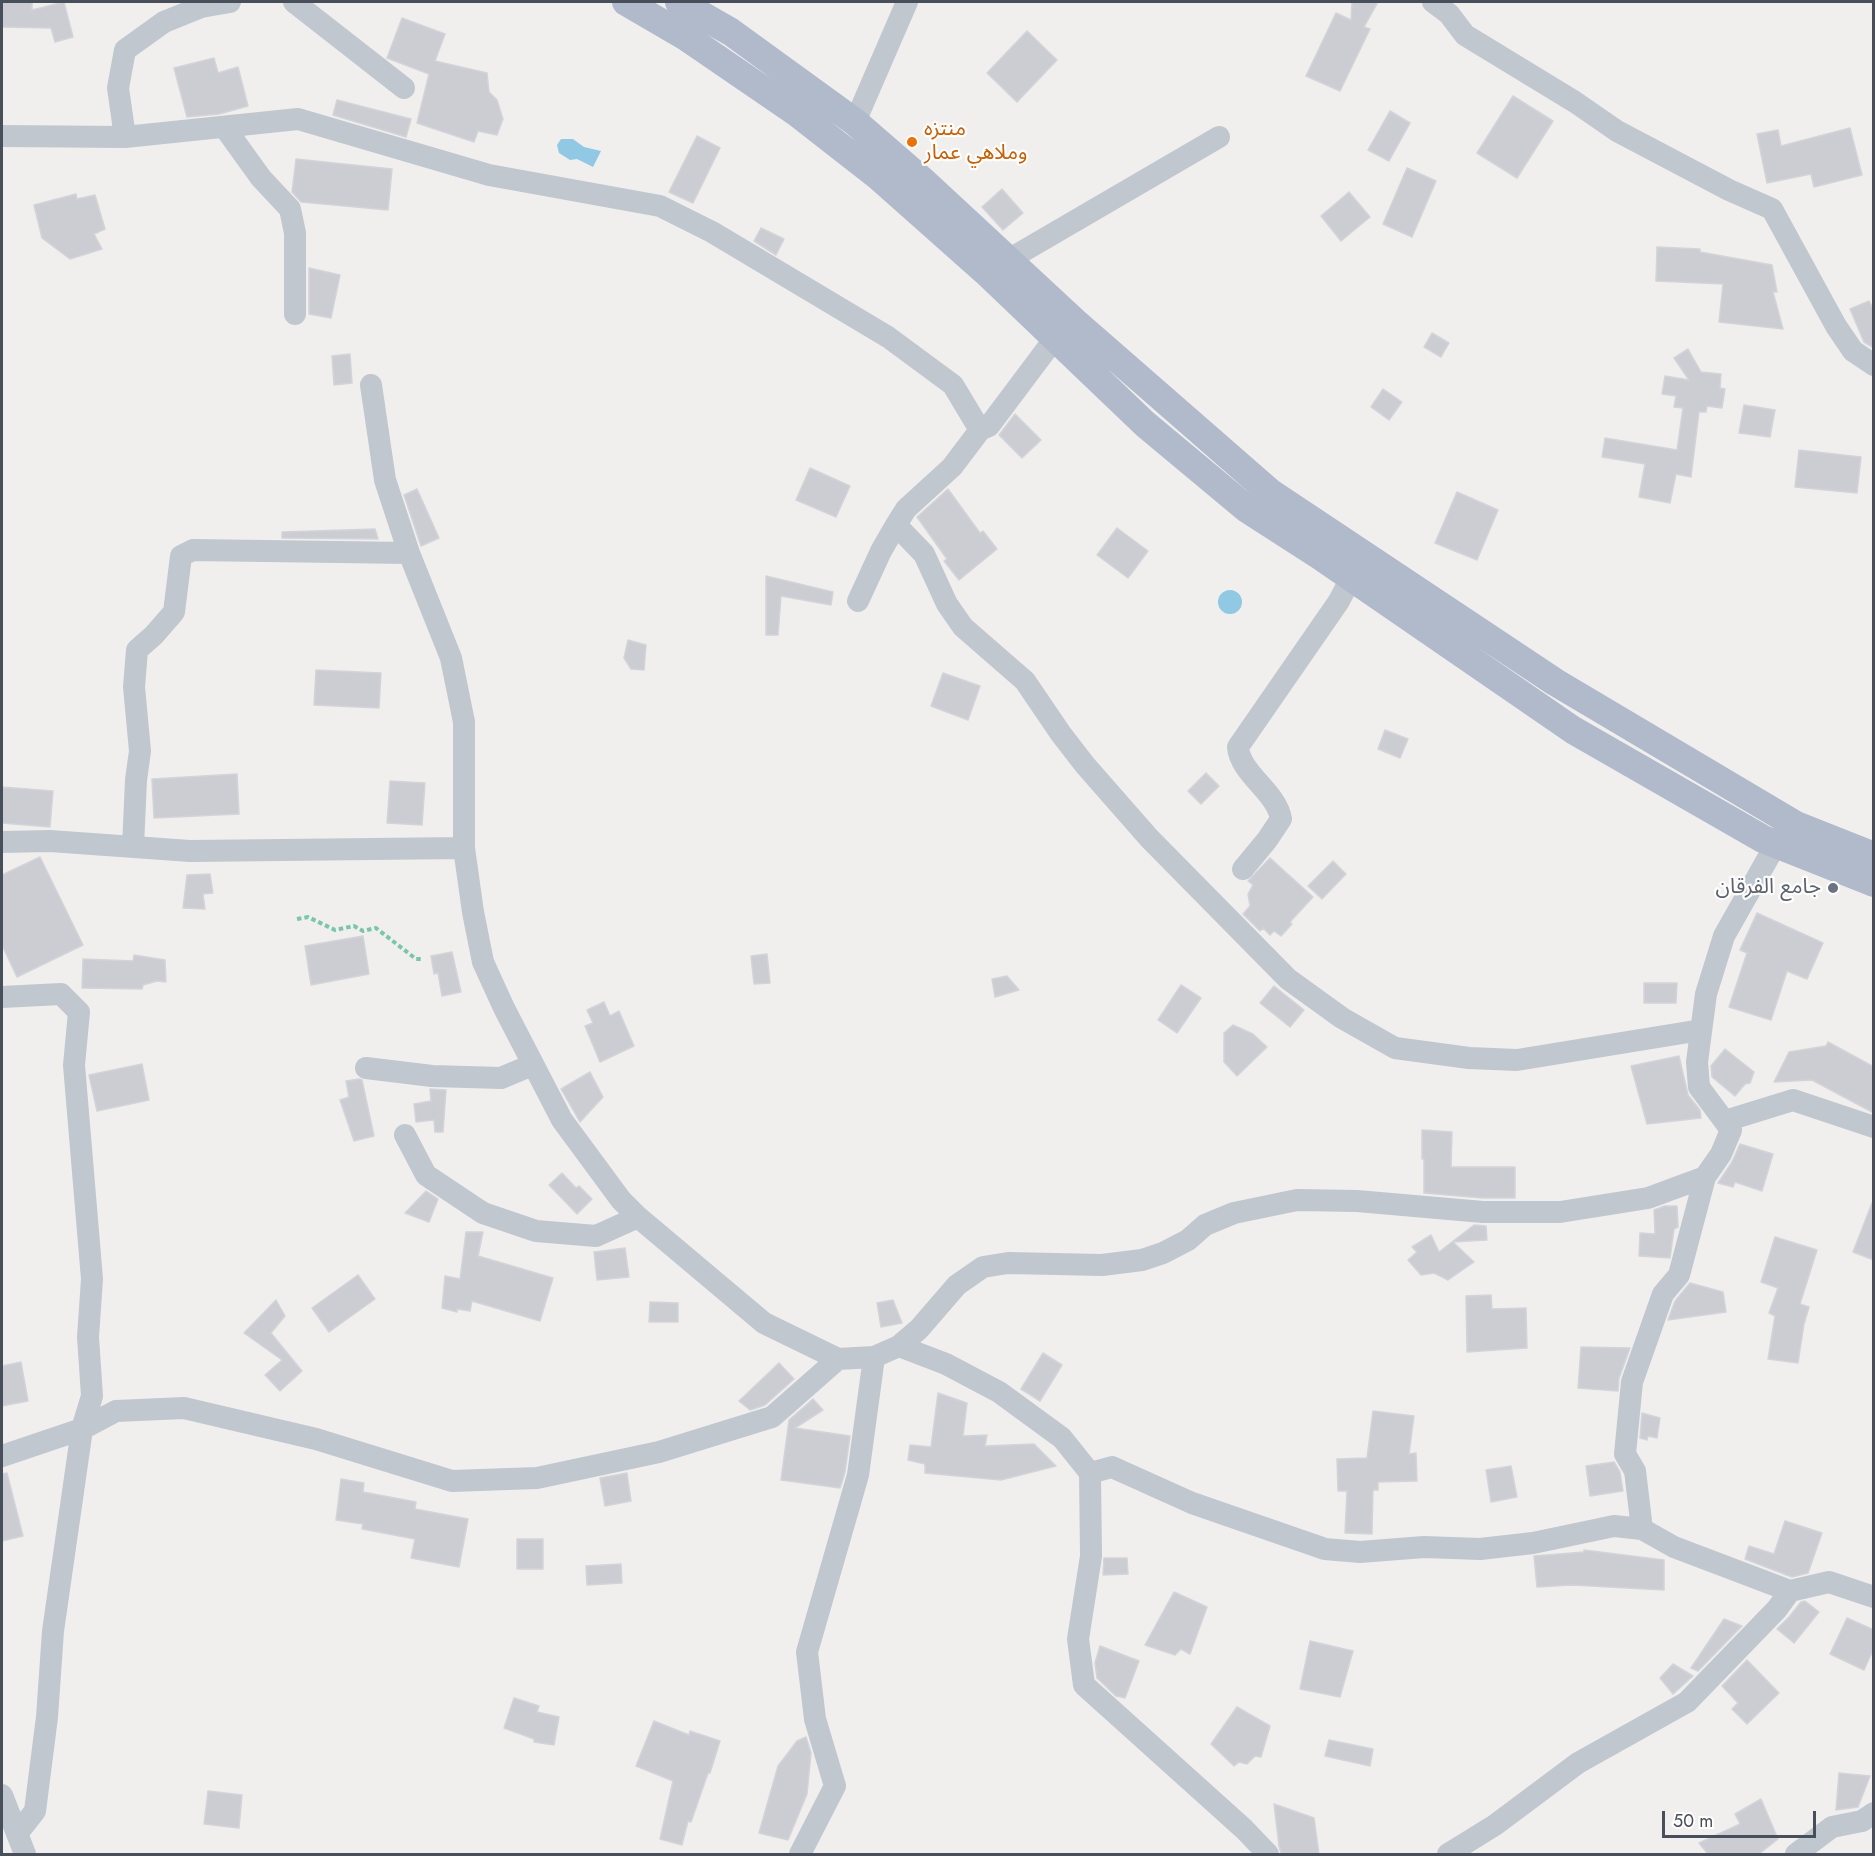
<!DOCTYPE html>
<html>
<head>
<meta charset="utf-8">
<style>
	body { margin:0 }
	#map { position:relative; width:1875px; height:1856px; overflow:hidden; background:#f1efee; font-family:Jost,sans-serif }
	canvas { display:block }
	.frame { position:absolute; inset:0; border:3px solid #484f5a; pointer-events:none }
	.scale { position:absolute; left:1662px; top:1811px; width:154px; height:27px; box-sizing:border-box; border:3px solid #484f5a; border-top:0; padding-left:8px; font-size:18px; line-height:21px; white-space:nowrap; color:#484f5a; -webkit-text-stroke:4px #fff; paint-order:stroke }
</style>
</head>
<body>
<div id="map">
<canvas width="1875" height="1856"></canvas>
<div class="frame"></div>
<div class="scale">50 m</div>
</div>
<script>
const ctx = document.querySelector('canvas').getContext('2d');
ctx.lineJoin = 'round';
function paint(path, color) {
  ctx.fillStyle = color;
  ctx.fill(path, 'evenodd');
}
function strokePath(path, color, width, dash) {
  ctx.strokeStyle = color;
  ctx.lineWidth = width;
  ctx.lineCap = dash ? 'butt' : 'round';
  ctx.setLineDash(dash || []);
  ctx.stroke(path);
}
function write(font, color, halo, rows, align = 'center') {
  ctx.font = font + ' Jost,"Noto Sans Arabic",sans-serif';
  ctx.lineWidth = 4.5;
  ctx.setLineDash([]);
  ctx.textBaseline = 'middle';
  ctx.strokeStyle = halo;
  ctx.fillStyle = color;
  for (const [text, x, y, turn = 0] of rows) {
    ctx.save();
    ctx.translate(x, y);
    ctx.rotate((+turn || 0) * Math.PI / 180);
    ctx.textAlign = isNaN(turn) ? turn : align;
    if (halo) ctx.strokeText(text, 0, 0);
    ctx.fillText(text, 0, 0);
    ctx.restore();
  }
}
paint(new Path2D(`
	M561,139h12l11,8 17,4 -8,16 -16,-8 -7,1 -11,-7 -2,-8z
	M1218 602a12 12 0 1 1 24 0a12 12 0 1 1-24 0Z`), '#91c8e4');
const building = new Path2D(`
	M2,2h30v8l32,-8 9,35 -18,5 -4,-14 -49,-1z
	M1352,2h26l-14,25 6,2 -30,62 -34,-15 30,-63 15,7z
	M402,18l43,16 -10,27 52,12 2,19 8,8 6,19 -6,16 -19,-4 -4,11 -57,-19 12,-49 -42,-16z
	M1027,31l30,29 -40,42 -30,-29z
	M214,58l4,15 20,-6 10,39 -29,8 -32,3 -13,-49z
	M1513,96l40,25 -36,57 -40,-25z
	M337,100l74,19 -5,18 -73,-22z
	M1390,111l20,12 -21,38 -21,-11z
	M1850,128l12,47 -48,12 -3,-13 -44,9 -10,-49 21,-4 3,16z
	M697,136l23,12 -27,55 -24,-11z
	M296,159l96,10 -4,41 -87,-8 -9,-10z
	M1407,168l29,13 -24,56 -29,-13z
	M1002,189l21,24 -20,17 -21,-23z
	M1349,192l21,25 -29,24 -20,-25z
	M76,194l1,5 18,-4 10,34 -11,5 8,15 -32,10 -28,-21 -8,-33z
	M761,228l23,11 -8,16 -22,-14z
	M1657,247l43,2v3l72,13 5,27h-4l10,37 -64,-7 4,-38 -67,-3z
	M309,268l31,7 -9,43 -22,-4z
	M1869,301l5,10v37l-10,-6 -14,-33z
	M1432,333l17,10 -8,14 -17,-10z
	M1688,349l13,23 20,2 -1,14 5,1 -3,19 -15,-2 -1,6h-7l-8,65 -15,-3 -6,29 -31,-6 6,-33 -43,-7 3,-19 72,12 6,-42 -9,-1 2,-11 -14,-2 3,-18 24,4 -15,-22z
	M350,354l2,29 -18,2 -2,-29z
	M1383,389l19,13 -13,18 -18,-13z
	M1744,405l31,5 -5,27 -31,-4z
	M1015,414l26,26 -19,18 -23,-23z
	M1799,450l62,7 -4,36 -62,-6z
	M810,468l40,18 -14,31 -40,-17z
	M417,489l22,49 -18,8 -17,-51z
	M948,489l32,44 3,-2 14,18 -38,31 -15,-19 3,-2 -30,-42z
	M1457,492l41,18 -21,50 -42,-17z
	M1117,528l31,23 -20,27 -31,-23z
	M375,529l3,10 -96,-1v-6z
	M766,576l67,16 -2,13 -50,-9 -3,39h-12z
	M628,640l18,5 -2,25 -13,-1 -7,-11z
	M316,670l65,3 -2,35 -65,-3z
	M943,673l37,13 -12,34 -37,-14z
	M1385,730l23,9 -8,19 -22,-9z
	M1206,773l13,13 -18,18 -13,-13z
	M237,774l2,40 -85,4 -2,-39z
	M390,781l35,2 -3,42 -35,-2z
	M2,787l51,4 -3,36 -48,-4z
	M40,857l43,88 -66,32 -15,-32v-70z
	M1270,858l43,39 -23,25 2,2 -11,12 -7,-5 -4,4 -7,-7 -3,3 -17,-17 7,-8 -2,-12 5,-9 -5,-4z
	M1333,861l13,13 -24,25 -14,-13z
	M210,874l3,19 -10,1 2,15 -22,-1 4,-33z
	M1757,913l66,30 -16,36 -20,-8 -16,49 -42,-13 18,-54 -7,-3z
	M363,936l6,38 -58,11 -6,-39z
	M452,952l9,40 -19,4 -4,-23 -4,1 -3,-18z
	M767,954l3,29 -16,1 -3,-28z
	M134,955l31,5 1,22 -9,-1 -14,4 -1,4 -60,-1 1,-29 50,2z
	M1007,976l12,14 -24,7 -3,-18z
	M1644,983h33l-1,20h-32z
	M1181,985l20,13 -24,35 -19,-13z
	M1274,986l30,24 -14,17 -30,-24z
	M604,1002l6,14 9,-5 15,35 -34,16 -15,-36 8,-3 -6,-13z
	M1233,1025l20,9 14,13 -30,29 -13,-14v-29z
	M1828,1042l46,25v46l-62,-33 -38,2 15,-30 37,-6z
	M1725,1049l29,23 -4,11 -5,1 -10,12 -23,-19 -1,-11z
	M1679,1056l9,39 12,15 1,8 -54,6 -16,-58z
	M142,1064l7,36 -52,11 -8,-36z
	M590,1072l13,25 -23,25 -19,-33z
	M359,1079l3,1 12,56 -20,5 -14,-41 9,-3 -3,-16z
	M430,1089l16,1 -3,42h-8l-1,-12 -18,2 -2,-18 17,-3z
	M1422,1130l30,2 -1,35h64v31h-32l-59,-5v-34h-2z
	M1740,1144l33,10 -11,37 -27,-9 -2,5 -15,-4 14,-21z
	M562,1173l14,15 3,-2 13,13 -15,15 -28,-29z
	M426,1191l12,8 -9,23 -24,-9z
	M1872,1203h2v57l-21,-8z
	M1665,1206h12l1,21 -4,2 -4,29 -31,-2 1,-23 15,1 -1,-24z
	M1474,1225l12,1 1,14 -34,2 21,20 -26,18 -14,-7 -13,2 -13,-15 9,-8 -5,-5 19,-12 8,17z
	M466,1232h17l-5,24 75,22 -13,43 -68,-20 -2,10 -13,-2v3l-15,-4 3,-32 15,3z
	M1775,1237l42,13 -17,54 9,3 -5,17 -6,39 -30,-4 7,-43 -6,-3 9,-25 -17,-6z
	M625,1248l4,29 -32,3 -3,-28z
	M358,1275l17,24 -46,33 -17,-24z
	M1690,1283l33,9 3,20 -58,8 7,-19z
	M1491,1295l1,14 34,-1 1,40 -60,4 -1,-56z
	M276,1300l9,16 -14,17 31,38 -22,20 -15,-16 17,-15 -38,-27z
	M893,1300l9,23 -21,4 -4,-24z
	M650,1302l28,1v19h-29z
	M1581,1347l49,1 -11,30 -1,13 -40,-3z
	M1043,1353l19,12 -22,36 -19,-12z
	M21,1362l7,39 -26,5v-40z
	M779,1363l15,16 -29,26 -15,5 -11,-9z
	M938,1393l29,10 -4,33 24,-1 -2,11 49,-2 22,22 -55,14 -76,-7v-9l-17,-4 2,-15 21,2z
	M813,1399l10,11 -28,18 55,8 -5,36 -5,16 -59,-8 8,-60z
	M1373,1411l41,5 -5,38 7,-1 1,28 -39,1v8h-5l-1,44 -27,-1 2,-42h-9l-1,-32 30,-1z
	M1642,1413l18,5 -3,20 -9,-2 -1,4 -7,-2z
	M1614,1462l6,10 3,19 -33,5 -4,-30z
	M1511,1466l6,31 -26,5 -5,-32z
	M7,1473l16,63 -21,5v-67z
	M627,1473l4,28 -26,5 -5,-28z
	M341,1479l23,4 -1,9 53,10 -1,7 53,10 -9,48 -48,-9 4,-19 -53,-10 1,-5 -27,-4z
	M1785,1521l37,12 -14,40 -16,4 -47,-18 4,-13 25,8z
	M517,1539h26v30h-26z
	M1584,1550l80,10v30l-92,-5 -35,2 -3,-31 50,-4z
	M1104,1558h23l1,16 -25,1z
	M621,1564l1,19 -35,2 -1,-19z
	M1174,1592l33,15 -17,47 -9,-5 -6,6 -30,-10z
	M1805,1601l14,11 -25,31 -17,-14 12,-12 12,-15z
	M1847,1618l27,12v18l-10,22 -34,-16z
	M1724,1619l18,7 -44,45 -7,-3z
	M1310,1641l43,10 -13,46 -40,-8z
	M1100,1646l39,15 -14,37 -9,-2 -19,-18 -2,-15z
	M1747,1660l32,33 -32,31 -15,-15 6,-6 -16,-17z
	M1673,1664l20,12 -20,18 -13,-16z
	M514,1698l25,8 -2,6 22,5 -5,28 -20,-3v-3l-30,-11z
	M1237,1707l33,19 -9,31 -6,-1 -8,8 -8,-2 -5,4 -23,-22z
	M654,1721l35,14 1,-4 30,10 -10,32h-2l-17,49 -3,-1 -6,24 -22,-6 13,-58 -37,-15z
	M806,1737l5,16 -4,41 -19,46 -29,-7 19,-67 19,-25z
	M1329,1740l44,9 -3,17 -45,-10z
	M1839,1773l31,3 -12,31 -22,3z
	M208,1791l34,4 -3,33 -35,-4z
	M1761,1799l17,40 -19,15h-51l-9,-11 41,-19 -5,-10z
	M1274,1804l40,14 5,36h-32l-6,-1 -2,-7z`);
paint(building, '#cccdd2');
strokePath(building, '#d3d4d9', 1.5);
strokePath(new Path2D(`
	M297,919l11,-2 27,13 19,-4 9,5 13,-3 40,31h7`), '#7bc6ab', 4, [4.5, 3]);
strokePath(new Path2D(`
	M294,2l110,86
	M1433,2l16,12 16,21 110,67 42,29 112,59 43,19 64,117 17,25 21,14
	M855,122l52,-120
	M225,128l36,50 29,31 5,24v81
	M2,136l123,1 173,-18 191,56 171,31 52,26 176,105 65,48 27,45 9,-4 66,-88
	M125,137l-7,-49 7,-38 39,-28 37,-15 29,-5
	M1008,260l211,-123
	M371,385l14,95 24,73 42,105 13,64v126
	M896,525l10,-16 46,-42 28,-37
	M858,601l23,-50 15,-26 28,29 23,50 16,23 62,54 36,53 24,31 64,73 139,141 54,39 53,30 74,10 48,2 184,-30
	M2,842l48,-1 140,10 274,-3 9,64 10,50 21,46 58,112 59,80 17,17 126,106 74,36
	M133,847l3,-67 4,-29 -6,-64 3,-37 17,-15 20,-23 7,-56 12,-6 216,3
	M1243,869l24,-29 14,-21c-4,-27 -41,-45 -43,-72l101,-146 12,-23
	M2,997l59,-3 18,18 -5,53 18,214 -4,58 4,59 -10,33
	M366,1068l66,8 69,2 31,-13
	M1725,1121l68,-21 81,27
	M405,1135l21,40 57,38 53,18 60,5 42,-19
	M899,1346l20,-17 38,-44 26,-18 25,-4 94,2 40,-5 21,-7 25,-13 17,-15 29,-12 63,-13 60,1 126,11h77l88,-14 57,-21 16,-23 10,-24 -32,-43 -2,-25 9,-68 18,-58 52,-92
	M82,1429l34,-18 68,-3 132,31 136,42 85,-3 122,-26 113,-35 66,-58 36,-2
	M2,1456l80,-27 -29,202 -6,86 -12,94 -18,23
	M1090,1473l22,-6 80,36 133,46 35,3 64,-5 56,2 53,-6 81,-17 28,3 32,18 116,44
	M1642,1529l-7,-58 -10,-17 7,-72 31,-88 16,-19 26,-98
	M2,1795l23,59
	M800,1854l35,-68 -20,-67 -8,-67 51,-177 16,-118 25,-11 47,18 53,28 63,46 28,35 1,83 -13,83 6,46 160,144 24,25
	M1448,1854l47,-29 83,-62 109,-61 90,-93 13,-18 39,-9 45,15
	M1796,1854l36,-27 30,-6 12,-8`), '#c0c7cf', 22);
strokePath(new Path2D(`
	M626,2l60,35 111,76 82,64 107,95 159,152 102,85 73,47 253,174 190,109 111,44
	M679,2l52,30 124,90 68,59 152,141 196,171 284,189 241,143 78,31`), '#b0bacb', 28);
for (const [x, y, r, color] of [
	[912,142,6,"#e8710a"],
	[1833,888,6,"#6b7280"]
]) {
  const dot = new Path2D();
  dot.arc(x, y, r, 0, 2 * Math.PI);
  ctx.fillStyle = color;
  ctx.fill(dot);
  strokePath(dot, '#fff', 2);
}
write('21px', '#c56008', '#fff', [
	["منتزه",924,130],
	["وملاهي عمار",924,154]
], 'left');
write('21px', '#5b616d', '#fff', [
	["جامع الفرقان",1821,888]
], 'right');
</script>
</body>
</html>
